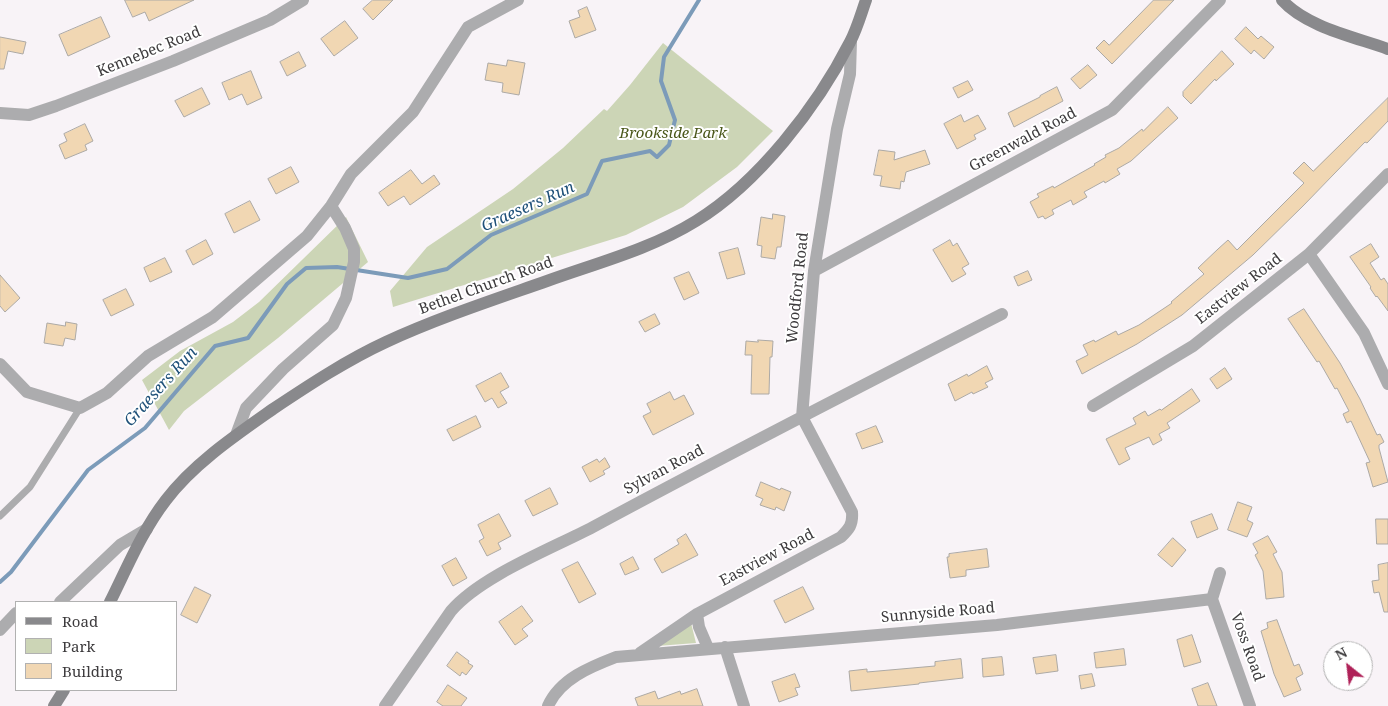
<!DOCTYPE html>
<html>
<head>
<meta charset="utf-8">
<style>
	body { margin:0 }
	#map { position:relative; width:1388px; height:706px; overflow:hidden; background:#f8f3f7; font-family:"Noto Serif",serif }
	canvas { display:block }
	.legend { position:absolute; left:15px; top:601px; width:162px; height:90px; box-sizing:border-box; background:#fff; border:1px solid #b1b1b1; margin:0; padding:6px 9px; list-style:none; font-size:15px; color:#3d3b3d }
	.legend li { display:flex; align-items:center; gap:10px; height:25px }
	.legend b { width:25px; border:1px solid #b1b1b1 }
	.north { position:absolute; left:1323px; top:641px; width:50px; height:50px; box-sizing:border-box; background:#fff; border:1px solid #b1b1b1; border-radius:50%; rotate:331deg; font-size:14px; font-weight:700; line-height:20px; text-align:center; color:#3d3b3d }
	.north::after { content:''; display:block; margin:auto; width:18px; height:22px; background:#af2158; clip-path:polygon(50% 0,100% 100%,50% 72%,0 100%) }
</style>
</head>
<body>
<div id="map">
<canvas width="1388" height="706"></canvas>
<ul class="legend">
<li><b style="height:6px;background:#89898c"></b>Road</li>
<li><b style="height:14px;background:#ccd5b6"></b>Park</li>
<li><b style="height:14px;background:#f1d7b3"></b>Building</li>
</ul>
<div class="north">N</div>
</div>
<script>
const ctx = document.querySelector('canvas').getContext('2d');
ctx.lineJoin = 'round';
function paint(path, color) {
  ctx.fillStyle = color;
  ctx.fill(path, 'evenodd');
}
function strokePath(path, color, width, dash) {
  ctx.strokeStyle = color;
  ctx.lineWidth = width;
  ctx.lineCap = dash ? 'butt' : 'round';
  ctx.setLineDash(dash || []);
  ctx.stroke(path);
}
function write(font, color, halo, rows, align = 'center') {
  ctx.font = font + ' "Noto Serif",serif';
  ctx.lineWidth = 4;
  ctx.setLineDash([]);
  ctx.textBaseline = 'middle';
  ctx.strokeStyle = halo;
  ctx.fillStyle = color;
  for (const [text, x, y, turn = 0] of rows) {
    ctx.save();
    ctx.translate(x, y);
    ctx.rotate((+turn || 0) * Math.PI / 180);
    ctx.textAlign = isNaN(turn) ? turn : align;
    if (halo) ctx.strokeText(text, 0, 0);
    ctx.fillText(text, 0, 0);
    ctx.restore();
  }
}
paint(new Path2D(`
	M663,43l110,88 -36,36 -54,40 -57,28 -233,72 -3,-16 37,-44 86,-58 50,-41 41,-39 3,2 23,-26z
	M346,217l22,45 -90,76 -94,73 -15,19 -27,-50 38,-29 53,-29 26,-20z
	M691,623l5,20 -39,3z`), '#ccd5b6');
strokePath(new Path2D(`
	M0,582l11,-10 77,-102 57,-42 70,-82 33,-8 39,-54 19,-16 31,-1 71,11 39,-9 44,-34 96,-41 15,-33 48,-10 7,6 12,-12 6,-25 -14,-39 3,-24 35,-57`), '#7c9bb9', 4);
const building = new Path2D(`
	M125,0h69l-45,21 -4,-9 -12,5z
	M373,0h20l-20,20 -10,-11z
	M1154,0h20l-62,64 -16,-16 8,-8 5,5z
	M587,7l9,23 -21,8 -6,-17 11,-4 -2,-6z
	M101,17l9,20 -42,19 -9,-21z
	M345,21l13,17 -24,18 -13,-17z
	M1246,27l12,12 3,-3 13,11 -10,12 -10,-9 -3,4 -16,-15z
	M0,37l26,5 -3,12 -15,-3 -4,18h-4z
	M1222,51l12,13 -18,17 -1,-2 -24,25 -8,-8v-4z
	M299,52l7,14 -19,10 -7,-14z
	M508,60l17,3 -6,32 -17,-3 1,-9 -18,-3 3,-17 18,3z
	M1088,65l9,10 -17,14 -9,-10z
	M251,71l11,27 -15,7 -5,-11 -13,6 -7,-17z
	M968,81l5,9 -15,8 -5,-10z
	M1057,87l6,14 -49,26 -6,-14 32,-16v-1z
	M202,88l8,16 -26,13 -9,-16z
	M1388,98v23l-21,22 -2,-1 -62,64 -50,49 -71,60 -45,29 -55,30 -6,-13 12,-6 -5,-10 11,-5 1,2 21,-11 2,4 21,-10 33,-22 -1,-1 33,-28 -6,-6 20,-19 10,-9 9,10 67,-67 -11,-10 11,-11 9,9z
	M1168,107l10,11 -47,43 -14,8 3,5 -15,9 -1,-2 -20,11 3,5 -14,8 -2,-5 -19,10 2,4 -9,5 -2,-3 -5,2 -8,-16 9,-5 -2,-3 16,-8 1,2 41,-23 -1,-1 12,-7 -1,-2 14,-7 23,-19 1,2z
	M961,115l3,7 14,-7 8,14 -12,6 2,4 -19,10 -13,-25z
	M85,124l8,17 -8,4 2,5 -22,9 -6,-14 8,-4 -3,-7z
	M879,150l16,2 -1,8 31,-10 5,14 -24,8 -2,10 -3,-1 -1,8 -20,-3 2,-10 -8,-1z
	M291,167l8,15 -23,12 -8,-15z
	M411,170l11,14 12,-9 6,9 -30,21 -6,-9 -16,10 -9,-13z
	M250,201l10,19 -26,13 -9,-19z
	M773,214l12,2 -4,31h-4l-2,12 -14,-2 1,-11 -5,-1 4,-28 11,2z
	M206,240l7,14 -20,11 -7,-14z
	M950,240l3,6 4,-3 12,21 -7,4 4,6 -14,8 -19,-32z
	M1371,244l8,13 -9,6 11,17 3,-2 4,6v27l-11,-15 -1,1 -6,-9 1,-1 -21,-30z
	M738,248l7,26 -18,5 -8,-26z
	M165,258l7,14 -22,10 -6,-14z
	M1028,271l4,9 -14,6 -4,-9z
	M689,272l10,21 -15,7 -10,-22z
	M0,275l20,23 -15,14 -5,-6z
	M126,289l8,16 -23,11 -8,-16z
	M1304,309l36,54 20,36 17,36 3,-1 4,8 -5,3v3l9,34 -15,5 -7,-24 4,-1 -19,-41 -4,2 -4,-9 6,-3 -12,-23 -2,1 -16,-28 -2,1 -29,-43z
	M655,314l5,10 -15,8 -6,-10z
	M66,322l11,2 -2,16 -10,-2 -2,8 -19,-3 3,-20 18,3z
	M758,340l15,1 -1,16h-2l-1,37h-18l1,-39h-7l1,-14 12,1z
	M987,366l6,13 -8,4 3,4 -15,7 -1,-2 -17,9 -7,-17 19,-10 1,2z
	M1225,368l7,11 -15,10 -7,-10z
	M501,373l8,14 -9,5 7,11 -9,5 -6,-10 -7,4 -9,-16z
	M1192,389l8,12 -33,22 3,5 -11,6 3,6 -9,5 -4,-8 -24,11 5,11 -11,6 -13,-26 30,-15 -3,-6 12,-7 3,5 12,-7 1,1z
	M670,392l4,8 10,-5 10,19 -41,21 -10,-19 8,-4 -4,-8z
	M476,416l5,11 -28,14 -6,-11z
	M876,426l7,16 -21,7 -6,-15z
	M605,458l5,9 -7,4 2,3 -15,8 -8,-15 15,-8 2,3z
	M761,482l19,8 1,-2 10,4 -7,19 -8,-4 -1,3 -15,-5 3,-6 -7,-3z
	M550,488l8,16 -25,12 -8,-15z
	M1238,502l14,5 -5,13 6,3 -6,14 -19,-7z
	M499,514l12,22 -13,7 3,6 -14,7 -8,-15 5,-3 -6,-13z
	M1212,514l6,15 -21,9 -6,-16z
	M1376,519h12v25h-11z
	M686,534l12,21 -36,18 -8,-14 25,-15 -2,-4z
	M1268,536l9,16 -4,2 9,18 2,25 -18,2 -3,-28 -8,-16 3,-2 -5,-9z
	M1173,538l13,12 -14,17 -14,-12z
	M987,549l2,18 -23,3v6l-16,2 -3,-21h2v-3z
	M633,557l6,12 -14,6 -5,-11z
	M456,558l11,20 -14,8 -11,-20z
	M578,562l18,32 -17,9 -17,-33z
	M1388,563v49h-4l-5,-20 -5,1 -2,-12 7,-1 -1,-15z
	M195,587l16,8 -14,28 -16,-8z
	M803,587l11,22 -29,14 -11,-22z
	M522,606l11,15 -11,8 6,7 -13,9 -16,-23z
	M1277,620l17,46 5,-2 4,10 -7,4 5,12 -17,7 -10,-23 -13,-43 7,-3 -1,-5z
	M1192,635l9,27 -17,5 -7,-27z
	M1124,649l2,16 -30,3 -2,-15z
	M457,652l12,9 -1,2 5,3 -7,9 -4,-3 -2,4 -13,-10z
	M1056,655l2,16 -22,3 -3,-16z
	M1002,657l2,18 -21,2 -1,-18z
	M961,659l2,19 -44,5v1l-68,7 -2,-20 18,-2v3l68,-6v-4z
	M795,674l5,13 -5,1 3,7 -19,7 -7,-20z
	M1092,674l3,12 -14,3 -2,-13z
	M1208,683l9,23h-19l-6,-17z
	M448,685l19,13 -6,8h-18l-6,-4z
	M697,689l6,17h-65l-3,-8 20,-7 3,8 22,-8 1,3z`);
paint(building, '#f1d7b3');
strokePath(building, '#aca9a5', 1);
strokePath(new Path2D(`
	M0,516l30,-29 50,-79`), '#acacae', 7);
strokePath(new Path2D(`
	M0,113l29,2 27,-9 117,-45 97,-41 33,-20
	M1309,254l55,79 24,51
	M814,271l298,-161 108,-110
	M0,364l27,28 53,16 27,-15 41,-37 65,-39 94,-81 24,-30 20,-32 62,-62 55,-85 50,-27
	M1093,406l100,-60 116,-92 79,-80
	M236,435l10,-27 37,-39 50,-44 13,-27 8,-36v-13l-9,-21 -14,-22
	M1212,599l38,107
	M1212,599l8,-26
	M60,602l60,-57 27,-16
	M697,614l2,13 9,21
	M0,630l16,-17
	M725,647l19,59
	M640,653l57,-39 144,-77c8,-8 12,-12 11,-25l-50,-95 12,-146 23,-142 13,-55 1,-33
	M385,706l66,-95c30,-35 100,-62 142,-84 135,-73 272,-143 409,-213
	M548,706c12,-27 42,-39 68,-49l381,-32 215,-26`), '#acacae', 12);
strokePath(new Path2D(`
	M1282,0c24,27 73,37 106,49
	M110,602c17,-34 32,-71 56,-102 27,-36 70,-65 107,-91 36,-24 74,-49 113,-67 52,-24 107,-42 161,-61 50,-18 104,-32 149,-60 62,-38 121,-114 154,-179 7,-13 11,-28 16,-42
	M54,706l10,-16`), '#89898c', 12);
write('15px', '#3d3b3d', '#fff', [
	["Kennebec Road",149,52,-22],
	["Greenwald Road",1023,140,-28],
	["Bethel Church Road",486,286,-20],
	["Woodford Road",798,288,-84],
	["Eastview Road",1239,289,-38],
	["Sylvan Road",664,470,-28],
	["Eastview Road",767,558,-28],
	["Sunnyside Road",938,613,-5],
	["Voss Road",1247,647,70]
]);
write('italic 15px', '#4b581b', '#fff', [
	["Brookside Park",673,134]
]);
write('italic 16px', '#1f5179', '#fff', [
	["Graesers Run",528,207,-24],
	["Graesers Run",161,387,-48]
]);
</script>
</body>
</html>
